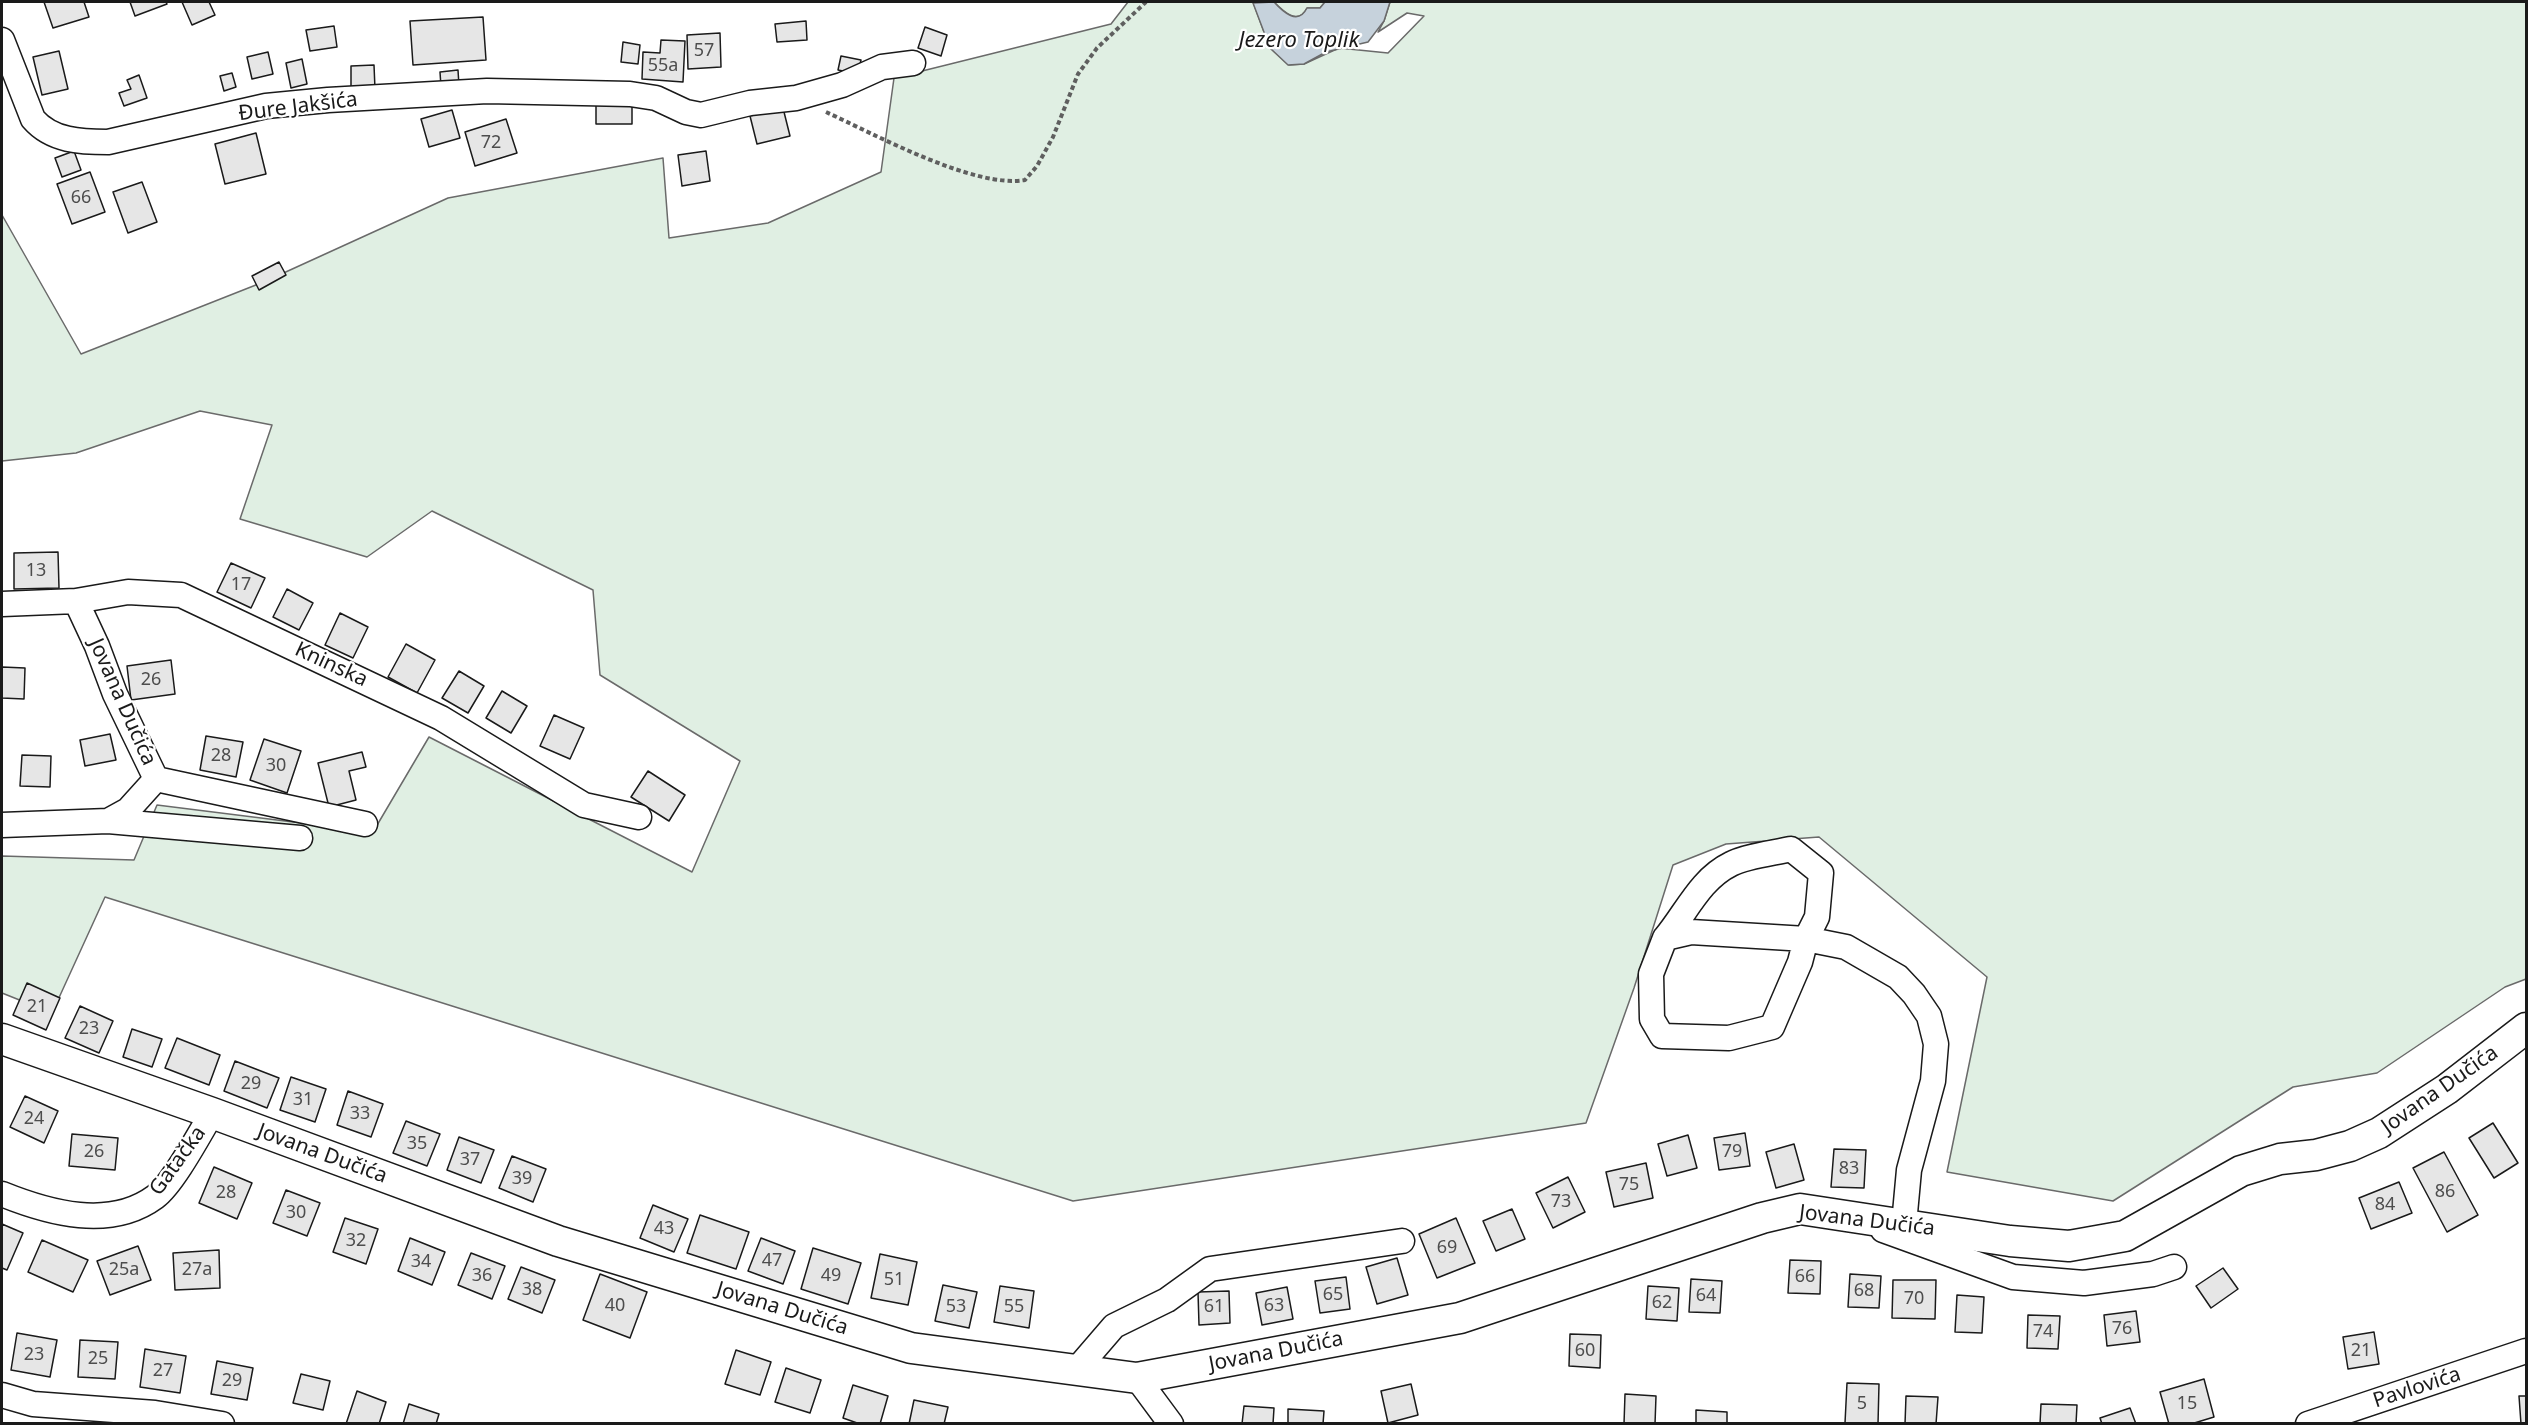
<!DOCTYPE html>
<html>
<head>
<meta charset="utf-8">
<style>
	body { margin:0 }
	#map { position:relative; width:2528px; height:1425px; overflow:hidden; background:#fff; font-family:"Noto Sans",sans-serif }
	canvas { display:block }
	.frame { position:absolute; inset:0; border:3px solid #1a1a1a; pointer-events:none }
</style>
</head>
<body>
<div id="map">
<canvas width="2528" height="1425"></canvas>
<div class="frame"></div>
</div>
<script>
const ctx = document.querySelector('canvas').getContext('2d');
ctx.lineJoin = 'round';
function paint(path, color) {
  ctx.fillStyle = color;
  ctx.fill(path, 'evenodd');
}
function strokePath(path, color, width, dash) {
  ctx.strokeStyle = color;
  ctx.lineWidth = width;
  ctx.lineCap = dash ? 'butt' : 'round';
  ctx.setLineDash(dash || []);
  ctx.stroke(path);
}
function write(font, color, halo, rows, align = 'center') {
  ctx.font = font + ' "Noto Sans",sans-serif';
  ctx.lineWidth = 4.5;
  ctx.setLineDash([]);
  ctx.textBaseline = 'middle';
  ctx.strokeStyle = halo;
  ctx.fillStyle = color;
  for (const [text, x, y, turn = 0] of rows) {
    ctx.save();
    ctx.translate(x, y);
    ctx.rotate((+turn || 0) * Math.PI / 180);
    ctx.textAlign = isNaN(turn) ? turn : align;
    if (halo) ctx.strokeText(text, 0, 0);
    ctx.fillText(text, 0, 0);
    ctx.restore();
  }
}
const green = new Path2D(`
	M1128,2h125l17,46 19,17 15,-1 35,-16 49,5 36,-37 -17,-3 -29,19 6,-11 6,-19h1136v977l-21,8 -128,86 -84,14 -180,114 -166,-29 40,-195 -168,-140 -93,7 -53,21 -39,123 -48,135 -513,78 -968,-304 -53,116 -50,-20v-137l132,4 23,-55 216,27 56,-95 263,135 48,-111 -140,-86 -7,-85 -161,-79 -65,46 -127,-38 32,-94 -72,-14 -124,42 -74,8v-246l79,139 185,-73 182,-83 215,-40 6,80 99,-15 113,-51 13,-94 217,-54z
	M1274,2h51l-5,6h-13c-9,18 -24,3 -33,-6z`);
paint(green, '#e0efe3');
strokePath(green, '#6a6a6a', 1.5);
const water = new Path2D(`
	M1253,3l21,-1c9,10 24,24 33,6h13l5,-6h65l-6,19 -16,21 -42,10 -22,12 -16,1 -18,-17z`);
paint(water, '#c6d2dc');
strokePath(water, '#6a6a6a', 1.5);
const building = new Path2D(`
	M44,2h40l5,15 -36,11z
	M130,2h36l1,2 -32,12z
	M182,2h27l6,13 -23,10z
	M483,17l3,43 -73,5 -3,-44z
	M806,21l1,19 -30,2 -2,-18z
	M334,26l3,21 -27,4 -4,-21z
	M925,27l22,8 -6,21 -23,-8z
	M720,33l1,34 -33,2 -1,-34z
	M661,40l24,1 -2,41 -41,-3 1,-27 17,1z
	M623,42l17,3 -2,19 -17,-2z
	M59,51l9,38 -26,6 -9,-38z
	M268,52l5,22 -21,5 -5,-22z
	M841,56l20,4 -3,14 -20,-4z
	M302,59l5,25 -16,4 -5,-25z
	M374,65l1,24 -24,1v-24z
	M458,70l1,16 -18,1 -1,-15z
	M232,73l4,14 -12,4 -4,-15z
	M139,75l8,23 -23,8 -5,-13 12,-4 -4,-9z
	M596,105h36v19h-36z
	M783,108l7,28 -33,8 -7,-28z
	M452,110l8,28 -31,9 -8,-28z
	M506,119l11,34 -42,13 -10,-34z
	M256,133l10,41 -41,10 -10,-40z
	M74,151l7,19 -19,7 -7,-19z
	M706,151l4,30 -28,5 -4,-31z
	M90,172l15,40 -33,12 -15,-40z
	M142,182l15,40 -29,11 -15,-41z
	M279,262l7,13 -27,15 -7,-14z
	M58,552l1,36 -45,1v-36z
	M231,563l34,15 -14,30 -34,-16z
	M287,589l26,14 -14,27 -26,-13z
	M340,613l28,14 -15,31 -28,-13z
	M406,644l29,16 -18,33 -29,-16z
	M171,660l4,34 -44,6 -4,-34z
	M2,667l23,1 -1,31 -22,-1z
	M459,671l25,15 -16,27 -26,-15z
	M502,691l25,15 -16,27 -25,-15z
	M554,715l30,13 -14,31 -30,-13z
	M110,734l6,26 -31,6 -5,-26z
	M206,736l37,6 -7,35 -36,-7z
	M264,739l37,12 -14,42 -37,-13z
	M362,752l4,15 -17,4 7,29 -27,7 -11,-44z
	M22,755l29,1 -1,31 -30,-1z
	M648,771l37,24 -16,26 -38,-24z
	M27,983l33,15 -14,32 -33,-15z
	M80,1006l33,15 -14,32 -34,-15z
	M132,1029l30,10 -10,28 -29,-10z
	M177,1038l43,17 -11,30 -44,-17z
	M235,1061l44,17 -12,30 -43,-17z
	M291,1077l35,12 -11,33 -35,-12z
	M348,1091l35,13 -12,33 -34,-12z
	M25,1096l33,15 -14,32 -34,-16z
	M406,1121l34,13 -13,32 -34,-13z
	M2493,1123l25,40 -24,15 -25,-40z
	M1745,1133l5,33 -31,4 -5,-32z
	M72,1134l46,4 -3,32 -46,-4z
	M1688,1135l9,33 -30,8 -9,-32z
	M459,1137l35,13 -13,33 -34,-13z
	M1794,1144l10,36 -28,8 -10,-36z
	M1834,1149l32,1 -2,38 -33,-1z
	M2444,1152l34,63 -31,17 -34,-64z
	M512,1156l34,13 -13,33 -34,-14z
	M1646,1163l7,35 -39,9 -8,-35z
	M214,1167l38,16 -15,36 -38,-16z
	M1568,1177l17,35 -32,16 -17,-35z
	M2399,1182l13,31 -41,16 -12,-31z
	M286,1190l34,13 -13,33 -34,-13z
	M653,1205l35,14 -14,33 -34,-14z
	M1512,1209l13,30 -29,12 -13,-30z
	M700,1215l49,17 -13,37 -49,-16z
	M345,1218l33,11 -12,35 -33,-12z
	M1456,1218l19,45 -38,15 -18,-44z
	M2,1224l21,9 -16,37 -5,-2z
	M410,1238l35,14 -13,33 -34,-14z
	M761,1238l34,13 -12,33 -35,-13z
	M42,1240l46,20 -15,32 -45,-20z
	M138,1246l13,34 -41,15 -13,-34z
	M813,1248l48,15 -13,41 -47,-15z
	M219,1250l1,38 -45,2 -2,-37z
	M471,1253l34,13 -13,33 -34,-14z
	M880,1254l37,8 -9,43 -37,-7z
	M1397,1258l11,37 -31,9 -11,-37z
	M1790,1260l31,1 -1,33 -32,-1z
	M521,1267l34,13 -13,33 -34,-14z
	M2223,1268l15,21 -27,19 -15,-22z
	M600,1274l47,18 -17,46 -47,-18z
	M1850,1274l31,2 -2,32 -31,-1z
	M1346,1277l4,32 -30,4 -5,-32z
	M1691,1279l31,2 -2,32 -31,-1z
	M1893,1280h43l-1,39 -43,-1z
	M943,1285l34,7 -8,36 -34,-7z
	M1000,1286l34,5 -5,37 -35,-6z
	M1648,1286l31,2 -2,33 -31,-2z
	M1287,1287l6,32 -31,6 -6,-32z
	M1229,1291l1,32 -31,2 -1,-33z
	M1957,1295l27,2 -2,36 -27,-1z
	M2136,1311l4,31 -33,4 -3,-31z
	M2028,1315l32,1 -2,33 -31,-1z
	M2374,1332l5,32 -31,5 -5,-32z
	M17,1333l40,7 -7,37 -39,-7z
	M1570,1334l31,1 -1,33 -31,-2z
	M80,1340l38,2 -3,37 -37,-2z
	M145,1349l41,7 -6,37 -40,-6z
	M736,1350l35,12 -11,33 -35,-11z
	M217,1361l36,7 -6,32 -36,-6z
	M786,1368l35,12 -11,33 -35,-11z
	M301,1374l29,7 -7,29 -30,-7z
	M2204,1379l10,38 -23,7h-22l-9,-32z
	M1847,1383l32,1 -1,40 -33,-1z
	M1411,1384l7,31 -30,8 -7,-32z
	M853,1385l35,11 -8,28h-20l-17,-6z
	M357,1391l29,11 -7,22h-33z
	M1625,1394l31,2 -1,28h-31z
	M1906,1396l32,1 -2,27h-31z
	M2519,1396h7v28h-5z
	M914,1400l34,7 -4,17h-35z
	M409,1404l30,10 -3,10h-33z
	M2041,1404l36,1 -1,19h-36z
	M1244,1406l30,2 -1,16h-31z
	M2130,1408l6,16h-34l-2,-6z
	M1288,1409l36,2 -1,13h-35z
	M1696,1410l31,2v12h-31z`);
paint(building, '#e6e6e6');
strokePath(building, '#1a1a1a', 1.5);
const minor = new Path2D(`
	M2,40l31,79c19,22 48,23 75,23l158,-36 62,-6 159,-9 143,3 26,4 30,14 15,3 49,-12 46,-5 46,-13 40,-18 31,-4
	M76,601l21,45 18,48 41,85
	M2,604l74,-3 52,-9 53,3 260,123 143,87 55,12
	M156,779l209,45
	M108,821l192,17
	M2,825l106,-4 20,-11 28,-31
	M1665,938c21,-25 35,-59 66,-74 15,-8 43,-11 60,-15l30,24 -4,44 -11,22 -6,23 -28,65 -43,11 -67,-2 -10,-17 -1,-45 14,-36 26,-6 115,7 40,8 52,30 16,17 15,22 7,28 -3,37 -24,89 -5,54
	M2,1194c47,19 108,36 153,3 18,-13 45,-64 57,-84
	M1883,1230l130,47 71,6 69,-9 21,-7
	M1077,1369l37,-43 53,-26 43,-31 192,-28
	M1137,1378l34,46
	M2,1395l31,9 122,9 67,11
	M2308,1424l218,-73`);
const major = new Path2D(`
	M2,1039l210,74 346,128 353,107 226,30 323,-60 302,-100 38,-9 210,32 59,5 56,-10 116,-65 39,-12 36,-4 34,-9 29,-13 68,-44 79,-61`);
strokePath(minor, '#1a1a1a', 27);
strokePath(major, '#1a1a1a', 33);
strokePath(new Path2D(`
	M826,112c48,22 149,77 199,68l12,-14 16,-29 25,-63 19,-26 49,-46`), '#5f5f5f', 4, [4.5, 3]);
strokePath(minor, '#fff', 24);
strokePath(major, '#fff', 30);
write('18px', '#4d4d4d', null, [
	["57",704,51],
	["55a",663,66],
	["72",491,143],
	["66",81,198],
	["13",36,571],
	["17",241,585],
	["26",151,680],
	["28",221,756],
	["30",276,766],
	["21",37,1007],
	["23",89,1029],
	["29",251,1084],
	["31",303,1100],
	["33",360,1114],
	["24",34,1119],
	["35",417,1144],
	["26",94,1152],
	["79",1732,1152],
	["37",470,1160],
	["83",1849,1169],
	["39",522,1179],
	["75",1629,1185],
	["86",2445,1192],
	["28",226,1193],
	["73",1561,1202],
	["84",2385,1205],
	["30",296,1213],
	["43",664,1229],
	["32",356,1241],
	["69",1447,1248],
	["47",772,1261],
	["34",421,1262],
	["25a",124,1270],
	["27a",197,1270],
	["36",482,1276],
	["49",831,1276],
	["66",1805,1277],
	["51",894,1280],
	["38",532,1290],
	["68",1864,1291],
	["65",1333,1295],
	["64",1706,1296],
	["70",1914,1299],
	["62",1662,1303],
	["40",615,1306],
	["63",1274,1306],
	["53",956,1307],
	["55",1014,1307],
	["61",1214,1307],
	["76",2122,1329],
	["74",2043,1332],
	["60",1585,1351],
	["21",2361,1351],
	["23",34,1355],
	["25",98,1359],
	["27",163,1371],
	["29",232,1381],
	["5",1862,1404],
	["15",2187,1404]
]);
write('21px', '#1a1a1a', '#fff', [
	["Đure Jakšića",298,107,-7],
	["Kninska",331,665,25],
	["Jovana Dučića",122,702,66],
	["Jovana Dučića",2440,1090,-35],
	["Jovana Dučića",322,1154,20],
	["Gatačka",178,1161,-54],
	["Jovana Dučića",1867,1221,7],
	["Jovana Dučića",782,1309,17],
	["Jovana Dučića",1276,1352,-11],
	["Pavlovića",2417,1388,-18]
]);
write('italic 22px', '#1a1a1a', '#fff', [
	["Jezero Toplik",1299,41]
]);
</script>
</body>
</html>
